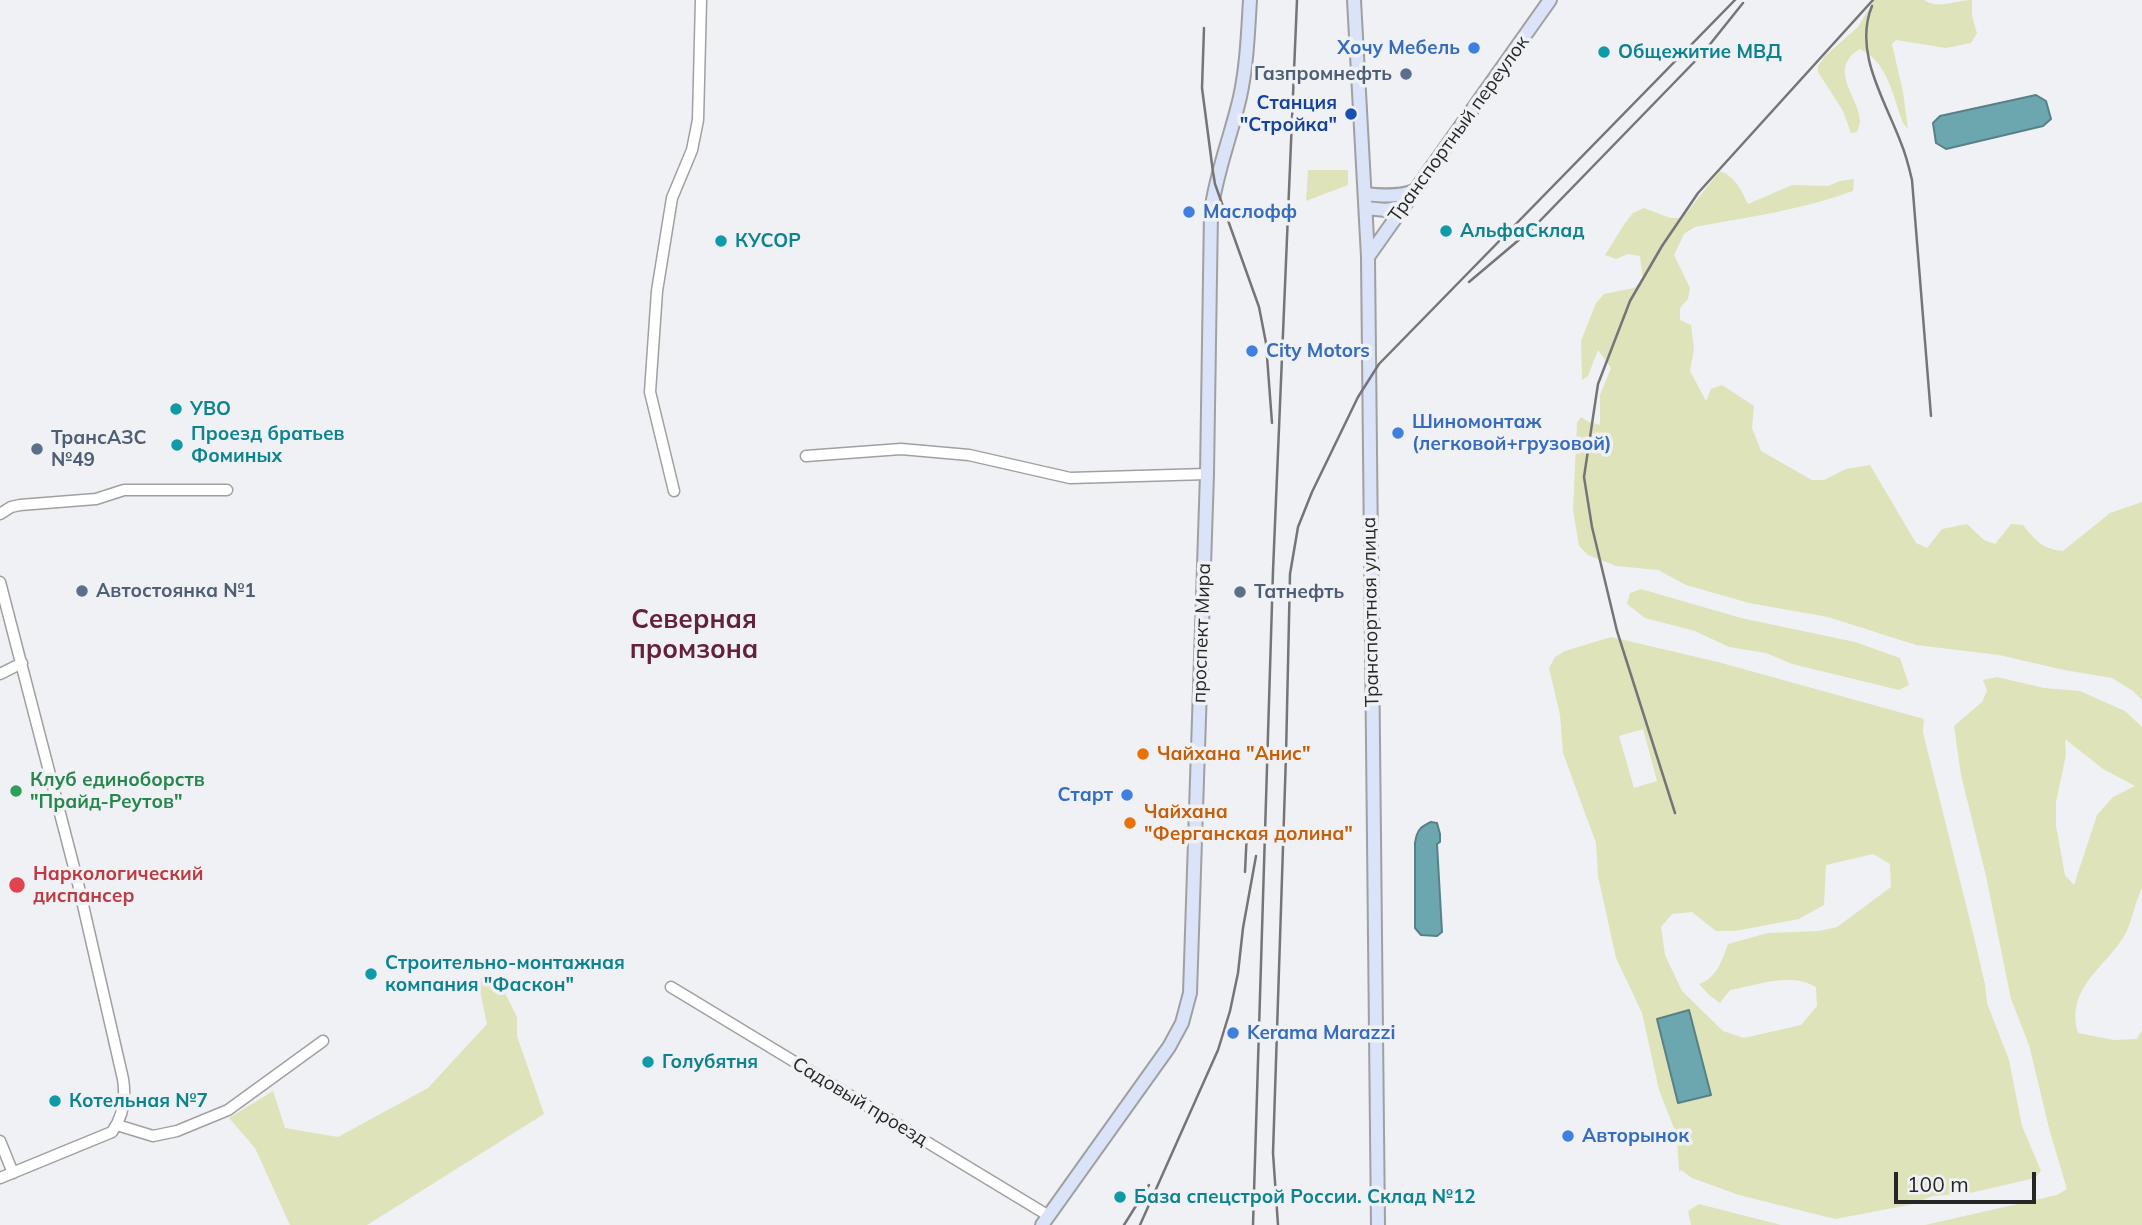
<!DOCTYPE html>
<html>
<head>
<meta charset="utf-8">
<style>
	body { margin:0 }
	#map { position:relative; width:2142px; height:1225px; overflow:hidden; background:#f0f1f4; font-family:Mulish,sans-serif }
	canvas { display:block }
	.scale { position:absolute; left:1894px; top:1172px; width:142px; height:32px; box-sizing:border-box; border:4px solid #262627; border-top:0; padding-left:9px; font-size:21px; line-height:24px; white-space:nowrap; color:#262627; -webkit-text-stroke:5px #f0f1f4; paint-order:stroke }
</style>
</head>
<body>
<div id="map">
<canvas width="2142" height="1225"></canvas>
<div class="scale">100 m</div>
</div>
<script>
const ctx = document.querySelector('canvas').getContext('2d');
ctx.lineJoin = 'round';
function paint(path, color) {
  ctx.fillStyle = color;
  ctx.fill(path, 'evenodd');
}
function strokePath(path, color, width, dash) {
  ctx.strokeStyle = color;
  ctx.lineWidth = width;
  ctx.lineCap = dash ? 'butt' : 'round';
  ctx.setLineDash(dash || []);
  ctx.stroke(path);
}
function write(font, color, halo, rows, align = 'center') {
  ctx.font = font + ' Mulish,sans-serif';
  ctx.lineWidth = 7;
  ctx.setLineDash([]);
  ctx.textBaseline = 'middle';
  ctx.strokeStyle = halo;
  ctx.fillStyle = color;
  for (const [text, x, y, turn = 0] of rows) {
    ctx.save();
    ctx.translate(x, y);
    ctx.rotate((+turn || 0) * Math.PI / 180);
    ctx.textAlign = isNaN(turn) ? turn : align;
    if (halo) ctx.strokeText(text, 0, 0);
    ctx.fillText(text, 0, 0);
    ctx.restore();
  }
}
paint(new Path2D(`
	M1874,0h50c14,10 31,0 48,0v16l5,17 -6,10 -25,5 -50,-8 -4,4 11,48 5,37 -5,-6c-10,-26 -15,-61 -43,-74 -34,20 0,49 0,72 0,4 -2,7 -3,11l-6,1 -8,-22 -25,-39v-6l7,-10 33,-29z
	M1308,170h40v15l-42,16z
	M1720,171c16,6 21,19 28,33l44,-19 36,1 12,-5 14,-2 -1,12c-51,19 -105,26 -158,36l-11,7 -10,21 16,33 -2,11 -8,9v12l11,5 3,24 -4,22 16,30 5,-12 11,-4 32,21 -2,22 9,23 51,29h12l22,-11 24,-4 46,78 11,5 15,-19 25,-5 17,16 11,4 16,-20 12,1c13,16 19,24 40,26l47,-38 32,-11v198l-9,-9 -21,-13 -48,-8 -65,-15 -83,-10 -88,-28 -79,-14 -63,-18 -28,-15 -42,-4 -28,-11 -9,-9 -6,-36 4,-87 4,-6 8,5 11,3v-30l11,-27 -13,-18 -10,26 -6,4 -1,-39 15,-38 8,-9 30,-6 9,-8 -3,-24 -12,-2 -12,5 -11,-4 20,-32 8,-10 11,-5 26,10h12z
	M1641,589l100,29 114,24 45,16 9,27 -10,5 -107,-26 -26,-11 -37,-6 -34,-16 -50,-13 -18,-14 3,-11z
	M1611,637l107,25 206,57 -1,13 50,201 12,51 2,19 22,57 13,66 19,45 -6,7 -65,15 -37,3 -24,9 -74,14 -96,-24 -47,-17 -11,-8 -2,2 -2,-36 -18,-46 -17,-77 -26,-55 -18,-82 -2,-33 -33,-90 -3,-38 -11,-47 6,-11 10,-6zM1643,729l14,52 -23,7 -15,-52zM1873,854l17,10 1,23 -54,40 -18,4 -51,2 -40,11c-6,16 -11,34 -29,40l10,11 11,8 10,-13c28,-5 60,-18 86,-3l1,19 -16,19 -57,13 -21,-7 -41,-40 -17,-36 -4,-28 11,-13 20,-2 24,19h19l64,-12 25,-14 2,-40z
	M1997,677l47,11 36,3 45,20 17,16v161c-8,16 -10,36 -19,50 -21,32 -57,51 -45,95l36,7 23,-1 5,-9v195h-217l132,-30 10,-6 -17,-57 -21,-87 -18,-46 -25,-123 -25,-101 -7,-49 28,-24 5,-11 -4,-11zM2065,739l38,30 32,17 -22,11 -16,18 -23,70 -9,-10 -9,-49v-24l10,-47z
	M477,977l26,12 14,28v19l27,78 -177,111h-77l-35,-77 -26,-30 44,-27 12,37 53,9 90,-49 59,-64z
	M1699,1204l82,21h-90l-3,-14z`), '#dfe3ba');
const water = new Path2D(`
	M2036,95l10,6 5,18 -8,7 -97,23 -10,-6 -3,-20 7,-7z
	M1431,822l6,1 3,11v8l-3,2 5,88 -5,4 -16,-1 -6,-7v-85c2,-13 5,-16 16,-21z
	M1689,1010l22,85 -33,8 -21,-84z`);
paint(water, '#6ca7b0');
strokePath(water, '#578087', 2);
const street = new Path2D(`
	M806,456l95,-7 68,6 101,23 137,-4
	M674,491l-24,-99 7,-101 15,-93 20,-48 6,-30 3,-120
	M0,514l11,-7 9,-2 76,-6 28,-9h103
	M0,582l77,297 46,200c3,19 1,36 -11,53l-112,46
	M0,674l22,-11
	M671,987l378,229
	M117,1125l36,11 24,-5 51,-21 95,-69
	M0,1141l13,32`);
const secondary = new Path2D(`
	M1354,0l14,257 10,968
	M1366,194c16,2 32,3 48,-3
	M1366,208l20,2 16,-3
	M1368,257l182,-257
	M1042,1225l127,-178 13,-24 8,-30 17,-519 4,-262c5,-39 20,-76 29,-115 7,-32 8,-65 10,-97`);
strokePath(street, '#9fa0a2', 13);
strokePath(secondary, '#9fa0a2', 16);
strokePath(street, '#fff', 10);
strokePath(secondary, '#dae3f8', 12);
strokePath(new Path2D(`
	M1872,6c-19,46 13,94 29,137 5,12 8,24 11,37l19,236
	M1204,28l-2,60 11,84 2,12 44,123 7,36 6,80
	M1469,282l64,-54 170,-175 40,-50
	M1675,813l-58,-182 -25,-104 -8,-50 14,-93 32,-83 32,-55 36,-53 175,-193
	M1245,872l2,-42
	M1124,1225l25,-40
	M1140,1225l78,-175 12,-39 8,-38 5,-45 13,-72
	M1253,1225l20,-654 24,-571
	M1278,1225l-5,-72 13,-398 4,-181 8,-47 14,-35 46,-95 21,-33 356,-364`), '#757577', 2.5);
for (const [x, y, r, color] of [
	[1474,48,7,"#3f7fe0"],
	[1604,52,7,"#0f9aa8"],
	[1406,74,7,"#5c6f8a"],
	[1351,114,7,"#1a4fb4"],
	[1189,212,7,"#3f7fe0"],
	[1446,231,7,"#0f9aa8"],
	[721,241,7,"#0f9aa8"],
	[1252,351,7,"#3f7fe0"],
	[176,409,7,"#0f9aa8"],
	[1398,433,7,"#3f7fe0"],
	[177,445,7,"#0f9aa8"],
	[37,449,7,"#5c6f8a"],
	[82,591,7,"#5c6f8a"],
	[1240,592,7,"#5c6f8a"],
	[1143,754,7,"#e8710a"],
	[16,791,7,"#2e9e5b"],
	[1127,795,7,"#3f7fe0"],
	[1130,823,7,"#e8710a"],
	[17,885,9,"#e0444e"],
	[371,974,7,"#0f9aa8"],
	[1233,1033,7,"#3f7fe0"],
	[648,1062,7,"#0f9aa8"],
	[55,1101,7,"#0f9aa8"],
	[1568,1136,7,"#3f7fe0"],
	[1120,1197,7,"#0f9aa8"]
]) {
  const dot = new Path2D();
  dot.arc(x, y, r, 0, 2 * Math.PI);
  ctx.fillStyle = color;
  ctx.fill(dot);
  strokePath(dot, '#f0f1f4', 2.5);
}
write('bold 19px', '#366cbe', '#f0f1f4', [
	["Хочу Мебель",1460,48,"right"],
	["Маслофф",1203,212],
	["City Motors",1266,351],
	["Шиномонтаж",1412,422],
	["(легковой+грузовой)",1412,444],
	["Старт",1113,795,"right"],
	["Kerama Marazzi",1247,1033],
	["Авторынок",1582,1136]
], 'left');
write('bold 19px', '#0d838f', '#f0f1f4', [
	["Общежитие МВД",1618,52],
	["АльфаСклад",1460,231],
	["КУСОР",735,241],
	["УВО",190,409],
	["Проезд братьев",191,434],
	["Фоминых",191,456],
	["Строительно-монтажная",385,963],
	["компания \"Фаскон\"",385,985],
	["Голубятня",662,1062],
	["Котельная №7",69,1101],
	["База спецстрой России. Склад №12",1134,1197]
], 'left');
write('bold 19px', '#4e5e75', '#f0f1f4', [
	["Газпромнефть",1392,74,"right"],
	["ТрансАЗС",51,438],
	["№49",51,460],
	["Автостоянка №1",96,591],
	["Татнефть",1254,592]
], 'left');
write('bold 19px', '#164399', '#f0f1f4', [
	["Станция",1337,103],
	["\"Стройка\"",1337,125]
], 'right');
write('19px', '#262627', '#f0f1f4', [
	["Транспортный переулок",1459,129,-54],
	["Транспортная улица",1371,612,-91],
	["проспект Мира",1202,633,-88],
	["Садовый проезд",860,1102,31]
]);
write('bold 19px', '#c56008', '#f0f1f4', [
	["Чайхана \"Анис\"",1157,754],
	["Чайхана",1144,812],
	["\"Ферганская долина\"",1144,834]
], 'left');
write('bold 19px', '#27864d', '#f0f1f4', [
	["Клуб единоборств",30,780],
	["\"Прайд-Реутов\"",30,802]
], 'left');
write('bold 19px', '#be3a42', '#f0f1f4', [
	["Наркологический",33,874],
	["диспансер",33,896]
], 'left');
write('bold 26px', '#63213c', '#f0f1f4', [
	["Северная",694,620],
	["промзона",694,650]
]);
</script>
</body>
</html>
